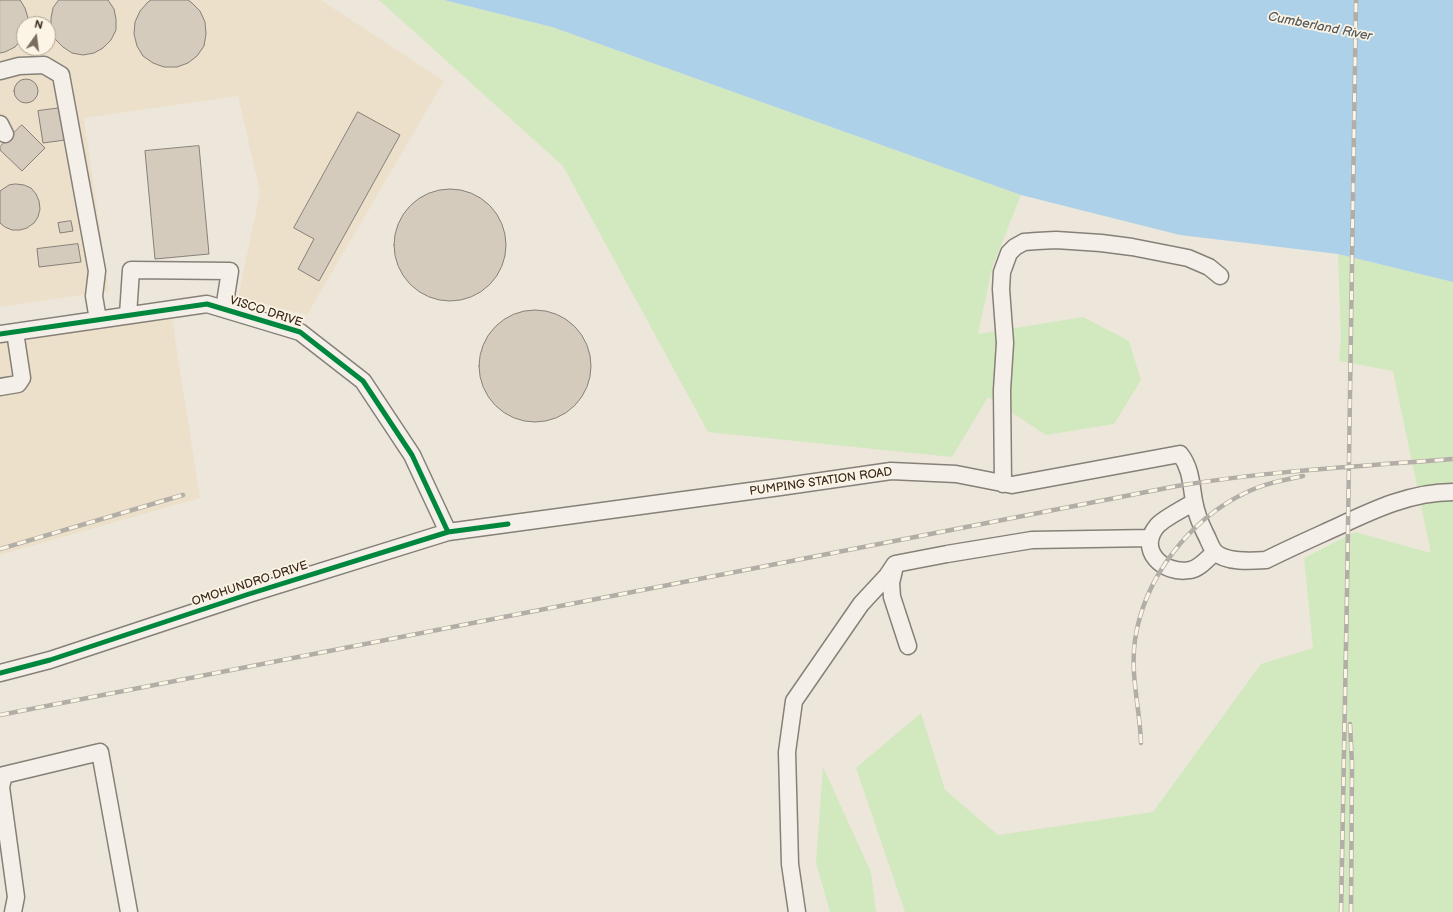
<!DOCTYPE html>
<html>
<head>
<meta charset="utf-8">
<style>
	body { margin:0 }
	#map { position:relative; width:1453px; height:912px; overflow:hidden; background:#ede7db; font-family:"Balsamiq Sans",sans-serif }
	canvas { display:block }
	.north { position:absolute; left:16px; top:16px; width:40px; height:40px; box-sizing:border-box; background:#fcf5e5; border:1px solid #afa495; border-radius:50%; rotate:14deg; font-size:11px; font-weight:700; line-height:16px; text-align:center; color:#3b2a1e }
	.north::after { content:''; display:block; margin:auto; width:14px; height:18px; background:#796c60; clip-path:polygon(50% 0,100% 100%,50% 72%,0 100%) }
</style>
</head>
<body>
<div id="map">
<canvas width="1453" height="912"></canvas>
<div class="north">N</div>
</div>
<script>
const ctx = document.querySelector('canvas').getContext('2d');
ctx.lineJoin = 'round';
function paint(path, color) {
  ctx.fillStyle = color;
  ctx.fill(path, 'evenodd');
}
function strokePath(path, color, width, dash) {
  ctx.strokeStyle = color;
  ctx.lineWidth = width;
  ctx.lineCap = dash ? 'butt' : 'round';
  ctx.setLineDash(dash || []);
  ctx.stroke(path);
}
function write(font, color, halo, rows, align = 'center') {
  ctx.font = font + ' "Balsamiq Sans",sans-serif';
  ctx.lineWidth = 3.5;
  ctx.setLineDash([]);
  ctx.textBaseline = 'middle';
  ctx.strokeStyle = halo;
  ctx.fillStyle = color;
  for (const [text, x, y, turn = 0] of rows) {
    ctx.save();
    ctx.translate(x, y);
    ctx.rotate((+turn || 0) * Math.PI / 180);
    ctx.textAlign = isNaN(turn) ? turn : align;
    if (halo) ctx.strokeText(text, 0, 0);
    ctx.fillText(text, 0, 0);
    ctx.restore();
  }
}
paint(new Path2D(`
	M0,0h321l123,81 -137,234 -69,-18 22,-105 -22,-96 -154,22 25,173 -109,16zM24,24h24v24h-24z
	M171,312l29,186 -200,57v-216z`), '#ede0ca');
paint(new Path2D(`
	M379,0h65l108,27 469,168 -29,73 -14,66 105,-17 46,24 12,39 -27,44 -68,11 -58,-38 -36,60 -244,-25 -145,-266z
	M1338,254l115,28v630h-548l-49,-144 65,-55 24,77 53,45 155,-23 108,-148 52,-16 -9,-90 51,-26 76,21 -38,-182 -54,-10 2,-22z
	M823,767l48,105 5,40h-46l-14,-49z`), '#d2e8be');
paint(new Path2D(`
	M444,0h1009v282l-115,-28 -158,-19 -159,-40 -469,-168z`), '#add1e9');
const building = new Path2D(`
	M0,0h20l5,8 3,10 -1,6h-3v11l-2,4 -7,8 -10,5 -5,1z
	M59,0h49l6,9 2,10v11l-5,10 -8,8 -9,5 -11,2 -11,-2 -9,-6 -8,-8 -4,-10v-11l2,-10z
	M152,0h36l4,3 8,8 5,11 1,12 -2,12 -7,10 -9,7 -11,4h-13l-11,-4 -10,-7 -6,-10 -3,-12 1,-12 5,-11 8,-9z
	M14 91a12 12 0 1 1 24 0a12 12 0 1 1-24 0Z
	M61,108l4,32 -22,3 -5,-32z
	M358,112l42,23 -81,146 -21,-12 16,-30 -20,-11z
	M22,125l23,23 -23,23 -22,-21v-3z
	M199,146l10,108 -54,5 -10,-108z
	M16,184l8,1 7,3 5,6 3,7 1,8 -2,8 -4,6 -7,5 -7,2h-8l-7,-3 -5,-4v-32l9,-6z
	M394 245a56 56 0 1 1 112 0a56 56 0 1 1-112 0Z
	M71,221l2,10 -13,2 -2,-10z
	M78,244l3,18 -42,5 -2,-18z
	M479 366a56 56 0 1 1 112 0a56 56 0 1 1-112 0Z`);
paint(building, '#d4cbbd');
strokePath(building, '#868078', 1);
const minor = new Path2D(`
	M0,71l19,-5 25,-1 17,10 36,196 -3,25 4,24
	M0,124l5,10
	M128,315l3,-45 99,1 -6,38
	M0,334l207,-30 93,28 63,49 49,74 36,77
	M0,387l18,-3 4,-6 -7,-46
	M1003,484l-1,-94 3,-47 -4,-54 1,-17 7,-19 6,-6 9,-5 13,-1 19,-1 45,3 31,4 56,11 21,9 11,9
	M1194,502c-9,6 -30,16 -37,24 -20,24 6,49 33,44 9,-1 18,-12 25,-18
	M895,566l-4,17 1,14 16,49
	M0,673l50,-13 199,-66 199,-62 332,-45 111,-16 65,3 56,11 168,-31c11,14 11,30 14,47 2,11 6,22 11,32 3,5 6,15 10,19 11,11 37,9 51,8 24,-12 49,-23 73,-34 36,-17 73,-34 114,-34
	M13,912l3,-15 -15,-110 3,-12 96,-23 29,160
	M797,912l-7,-48 -3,-112 7,-51 67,-97 26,-28 8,-12 52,-10 85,-14 118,-2`);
strokePath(minor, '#868078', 19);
strokePath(minor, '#f4f0e9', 16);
const rail = new Path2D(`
	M0,549l183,-54
	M0,715l1177,-229c91,-15 184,-20 276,-27
	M1350,724l2,40 -1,148
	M1141,743c-1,-34 -11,-68 -6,-103 9,-62 54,-120 110,-147 18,-9 38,-13 58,-17
	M1341,912l6,-320 9,-592`);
strokePath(rail, '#b2ada6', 4.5);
strokePath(rail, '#fcf5e5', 3, [9]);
strokePath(new Path2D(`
	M0,334l207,-30 93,28 63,49 49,74 36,77
	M0,673l50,-13 199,-66 199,-62 60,-8`), '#00873e', 5);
write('12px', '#3b2a1e', '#fcf5e5', [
	["VISCO DRIVE",266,312,18],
	["PUMPING STATION ROAD",821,482,-8],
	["OMOHUNDRO DRIVE",250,584,-18]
]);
write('italic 13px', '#55595d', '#fcf5e5', [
	["Cumberland River",1320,27,11]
]);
</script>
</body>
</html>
